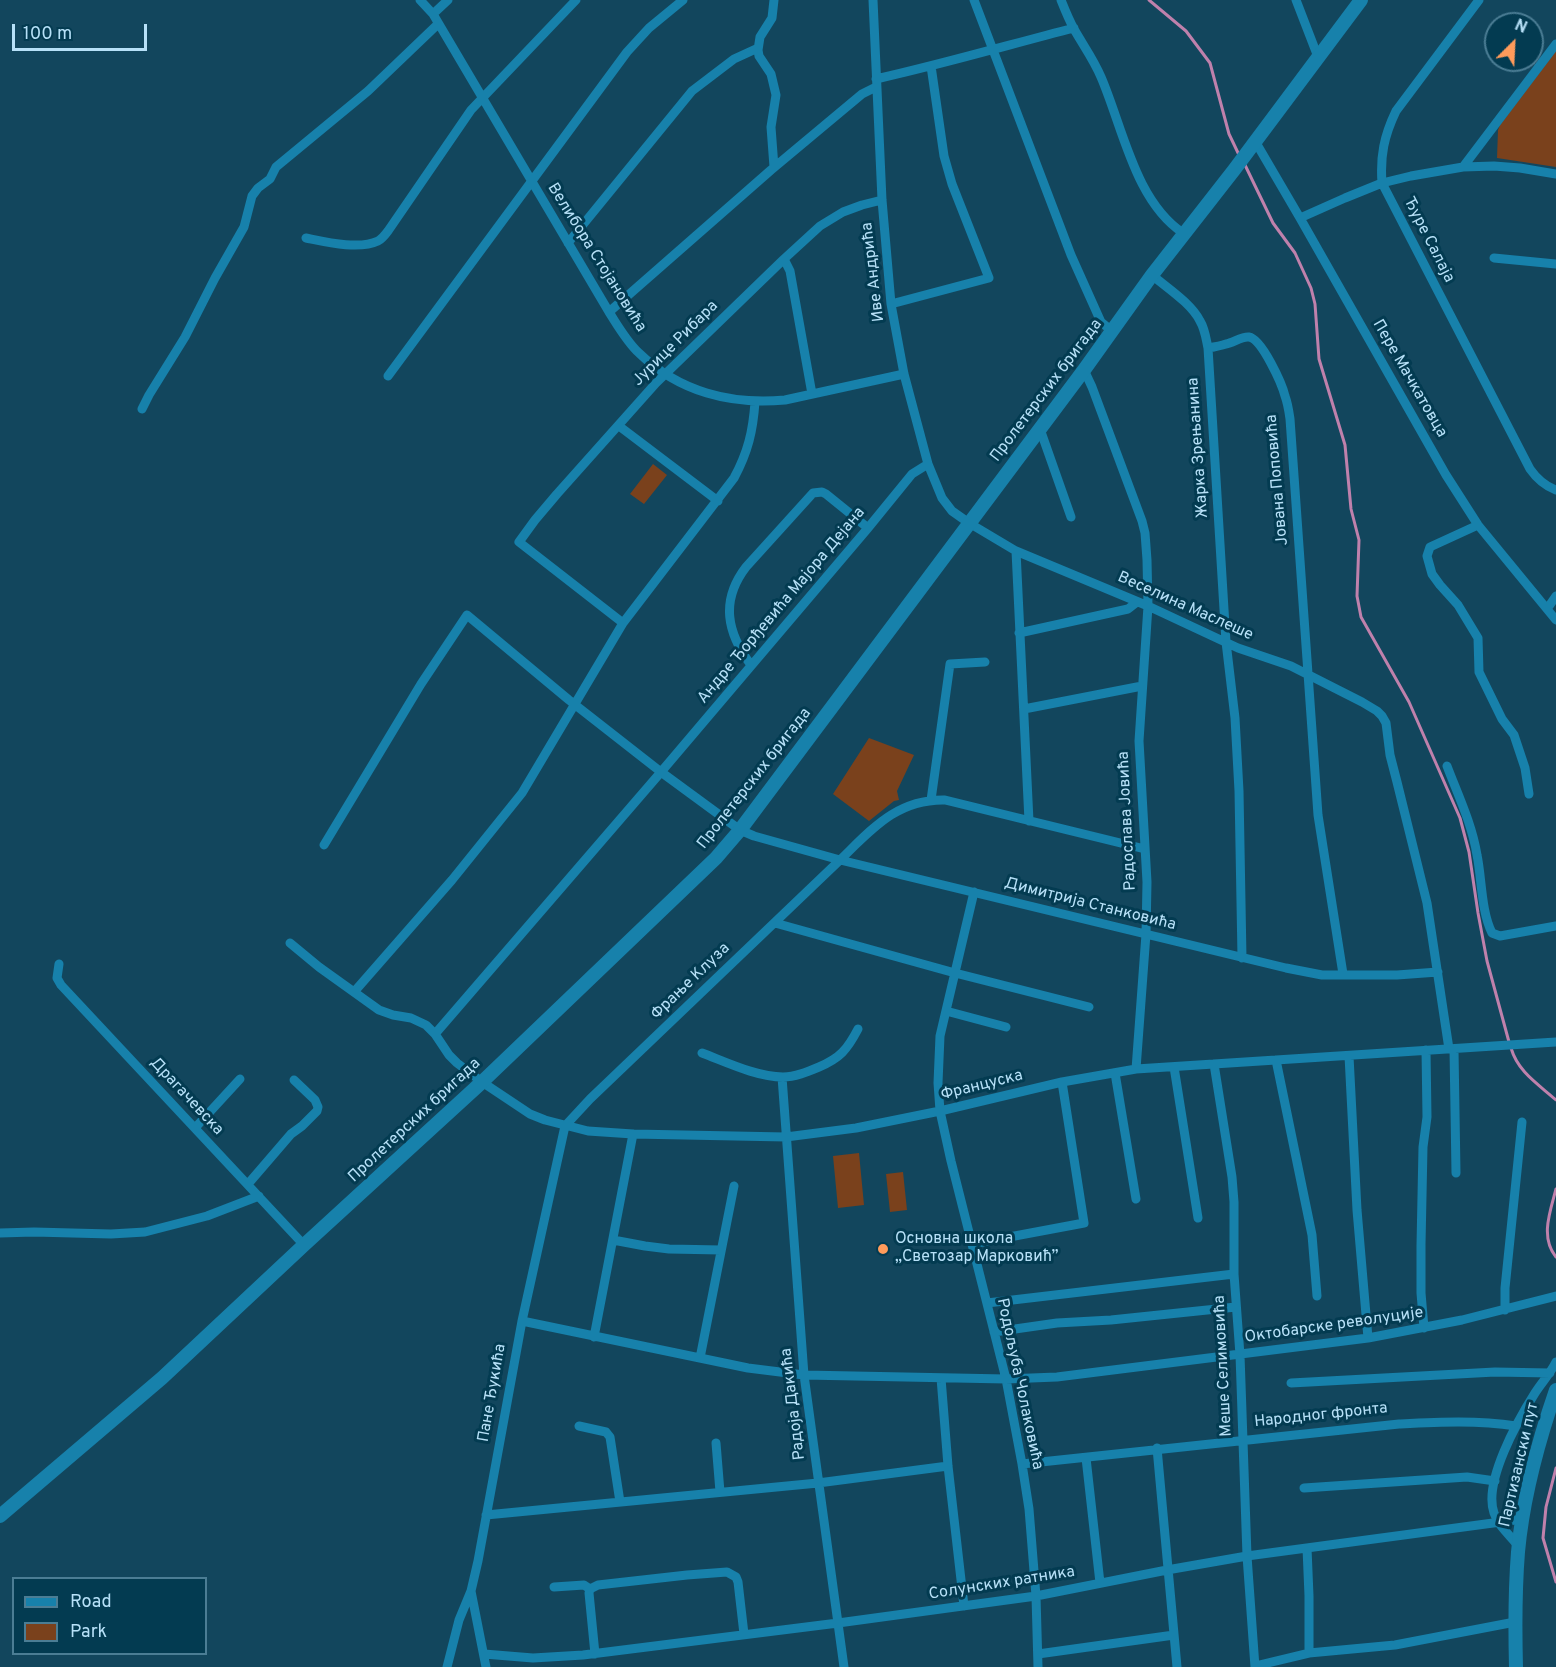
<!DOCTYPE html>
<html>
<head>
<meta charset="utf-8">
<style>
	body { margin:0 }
	#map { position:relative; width:1556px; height:1667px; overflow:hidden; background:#12465d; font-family:Overpass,sans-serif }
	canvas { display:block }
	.legend { position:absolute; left:12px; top:1577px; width:195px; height:78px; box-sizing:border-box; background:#033b51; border:2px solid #4b7d94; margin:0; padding:8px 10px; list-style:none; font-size:18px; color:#b7e1f8 }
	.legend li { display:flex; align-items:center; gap:12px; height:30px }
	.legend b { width:30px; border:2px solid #4b7d94 }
	.north { position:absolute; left:1484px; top:12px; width:60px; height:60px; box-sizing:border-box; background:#033b51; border:2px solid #4b7d94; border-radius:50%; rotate:24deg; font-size:16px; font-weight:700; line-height:24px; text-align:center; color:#b7e1f8 }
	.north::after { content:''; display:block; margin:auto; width:21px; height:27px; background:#ff9b5b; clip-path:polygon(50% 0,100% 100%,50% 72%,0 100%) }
	.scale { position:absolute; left:12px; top:24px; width:135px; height:27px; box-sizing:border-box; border:3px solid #b7e1f8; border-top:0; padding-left:8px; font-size:18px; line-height:21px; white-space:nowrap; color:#b7e1f8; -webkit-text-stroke:4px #033b51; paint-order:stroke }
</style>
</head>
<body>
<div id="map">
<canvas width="1556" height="1667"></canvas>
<ul class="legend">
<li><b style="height:8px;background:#1781ab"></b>Road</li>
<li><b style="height:16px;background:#7a411c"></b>Park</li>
</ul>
<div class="north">N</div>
<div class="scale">100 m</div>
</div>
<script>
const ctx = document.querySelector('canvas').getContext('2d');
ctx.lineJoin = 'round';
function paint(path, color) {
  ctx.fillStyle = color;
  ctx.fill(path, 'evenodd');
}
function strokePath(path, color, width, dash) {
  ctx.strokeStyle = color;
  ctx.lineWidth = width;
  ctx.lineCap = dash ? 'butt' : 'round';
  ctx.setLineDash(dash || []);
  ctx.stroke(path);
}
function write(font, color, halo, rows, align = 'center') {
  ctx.font = font + ' Overpass,sans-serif';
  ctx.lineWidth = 6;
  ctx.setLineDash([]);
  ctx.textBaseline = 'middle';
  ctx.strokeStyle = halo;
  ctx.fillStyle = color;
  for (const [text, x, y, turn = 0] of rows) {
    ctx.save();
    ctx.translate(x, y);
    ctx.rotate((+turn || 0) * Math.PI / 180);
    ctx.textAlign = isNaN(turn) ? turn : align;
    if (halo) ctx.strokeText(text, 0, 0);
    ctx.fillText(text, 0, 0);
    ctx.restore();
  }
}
paint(new Path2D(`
	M1556,51v116l-59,-9 1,-28 2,-5z
	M653,464l14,11 -23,29 -14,-10z
	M869,738l45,17 -17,36 2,9 -5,1 -25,20 -36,-27z
	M859,1153l5,52 -26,3 -5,-52z
	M903,1172l4,38 -17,2 -4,-38z`), '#7a411c');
strokePath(new Path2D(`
	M1149,0l37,31 24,32 19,71 11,23
	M1245,165l28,58 22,30 16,35 4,16 4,55 26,86 6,64 8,31 -2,56 4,21 48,85 51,116 9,34 9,61 9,48 22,81
	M1511,1048c7,24 27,36 45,52
	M1556,1189c-6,23 -16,48 0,68
	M1556,1468l-10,39 -3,31 13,44`), '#bf81ac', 3);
strokePath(new Path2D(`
	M420,0l13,14 176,298c9,14 18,30 30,41 40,39 92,52 146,47l119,-26
	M774,0l-2,18 -12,19 -2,13 1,6 12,18 5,21 -5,32 3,40
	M873,0l9,200 9,104 13,70 24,90 14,34 10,13 17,12 47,28 132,55 90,42 53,18 71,36 15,9 5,5 4,7 4,32 7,27 30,121 22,146
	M974,0l97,255 30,67 11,9
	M1061,0c4,10 8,20 13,29 9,16 20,31 27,48 22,51 34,124 82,156
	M1296,0l22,57
	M1479,0l-83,111c-12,25 -16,45 -14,72l148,286c7,10 15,17 26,21
	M433,14l15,-14
	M876,79c67,-15 132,-34 198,-51
	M1255,141l45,77 146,257 32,50 78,95
	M1463,167l93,-123
	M1300,218l45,-20 37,-15 29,-7 52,-9 31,-1 26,2 36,6
	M306,238c20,4 53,12 72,3 4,-2 7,-6 10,-10l83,-121 105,-110
	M568,243l124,-152 42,-32 24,-11
	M1494,258l62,6
	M784,259l6,12 22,123
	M1152,275c15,13 39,28 48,46 5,8 6,18 8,27l18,294 9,76 4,73 3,167
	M891,304l98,-26 -37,-94 -8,-28 -13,-90
	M609,312l162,-142 91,-76 14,-7
	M1208,348c6,-1 12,-2 18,-4 7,-1 16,-8 23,-7 13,2 33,47 36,59 3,8 4,16 5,23l28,396 25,159
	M1084,370l8,17 50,134 3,12 2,27 1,46 -9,135 8,141 -1,52 -10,135
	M388,376l239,-324 22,-24 34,-28
	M142,409l7,-14 36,-58 30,-59 29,-51 8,-31 6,-8 12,-9 6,-12 92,-76 70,-67
	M619,426l99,75
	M1040,429l31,88
	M1478,525l-48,22 -3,9 5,18 8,11 18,20 20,33 1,34 23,47 12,16 11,33 4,26
	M1016,551l13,270
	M1547,609l9,-13
	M623,623l-104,-81 16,-22 22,-26 99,-111 128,-124 36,-33 23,-14 19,-7 20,-5
	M1019,633l109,-24 9,-7
	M751,665c-24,-32 -31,-64 -5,-98l67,-74 9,-1 4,2 42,34
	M1024,709l118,-23
	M1447,766c11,29 25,58 30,89 5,24 4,56 15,78l8,3 56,-10
	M931,800l19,-136 35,-2
	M324,845l97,-161 46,-69 102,85 92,72 79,58 14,6 86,24 446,108 36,7h75l41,-3
	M974,892l-34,144 -2,47 2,28 11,50 55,218 16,85 7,45 7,87 2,71
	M775,923l180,50 134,34
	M290,943l29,24 60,43 14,5 18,3 15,7 9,9 14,21 8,8 25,19 48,32 15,6 43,11 45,3 153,3 70,-9 84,-17 122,-29 74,-13 420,-27
	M59,964l-2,14 4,7 243,260
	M354,992l98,-112 70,-87 101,-170 111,-145c14,-26 19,-47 21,-76
	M946,1011l60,16
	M435,1034l226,-262 207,-244 44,-54 16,-10
	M1454,1049l2,124
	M702,1053c24,9 55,24 81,24 12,0 24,-5 36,-10 21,-9 28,-17 39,-38
	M1349,1056l8,154 11,128
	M1276,1060l36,175 5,61
	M1214,1064l18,113 2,25v72l6,81 7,201 8,111
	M1174,1067l24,151
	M1115,1073l21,126
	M782,1077l22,298 40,292
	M195,1128l45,-49
	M248,1184l43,-50 11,-8 15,-15 1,-4 -3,-7 -21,-20
	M0,1233l34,-1 77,2 34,-2 62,-16 52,-20
	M613,1240l32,6 24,3 52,1
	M972,1244l112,-21 -22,-141
	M987,1303l247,-29
	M1505,1310v-22l17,-166
	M522,1321l226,47 56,7 202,4 51,-2 311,-39 94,-18 94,-24
	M1424,1328l-3,-35v-48l2,-98 4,-30 -1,-67
	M994,1332l63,-9 54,-3 125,-13
	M594,1337l39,-203
	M700,1358l34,-172
	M941,1378l7,88 16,140
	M1291,1383l204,-11 55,1
	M579,1426l27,6 4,5 10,65
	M716,1443l4,49
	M1157,1448l20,219
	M1086,1458l14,125
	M1022,1464l377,-40c40,-2 78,-4 117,2
	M1304,1488l163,-11 28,4
	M486,1515l332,-32 130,-17
	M1519,1547c-8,-11 -21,-21 -25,-34 -11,-31 24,-93 41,-120 7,-11 15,-19 21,-31
	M1307,1548l2,48v57
	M554,1587l30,-2 6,4
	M484,1654l49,4 50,-3 255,-32 198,-27 131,-26 80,-14 276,-37
	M595,1654l-6,-61 1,-4 8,-4 89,-10 40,-3 9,5 2,5 6,52
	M1038,1654l136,-19
	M1255,1666l54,-13 86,-8 120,-23
	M447,1667l12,-47 12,-29
	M486,1667l-15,-76 7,-30 44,-240 43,-195 25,-27 250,-239c32,-31 57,-61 105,-60l200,49`), '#1781ab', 9);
strokePath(new Path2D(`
	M0,1516l162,-138 142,-133 178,-163 234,-224 24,-28 344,-460 68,-95 82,-105 127,-170
	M1516,1667c-1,-38 -1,-77 2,-115 5,-55 20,-110 38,-162`), '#1781ab', 14);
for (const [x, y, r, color] of [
	[883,1249,6,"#ff9b5b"]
]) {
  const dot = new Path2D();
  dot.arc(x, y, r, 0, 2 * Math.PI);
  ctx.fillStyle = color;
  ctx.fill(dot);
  strokePath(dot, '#033b51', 2);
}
write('16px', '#b7e1f8', '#033b51', [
	["Ђуре Салаја",1428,240,63],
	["Велибора Стојановића",596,258,58],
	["Иве Андрића",874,272,-97],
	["Јурице Рибара",676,344,-45],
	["Пере Мачкатовца",1409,379,60],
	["Пролетерских бригада",1047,391,-53],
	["Жарка Зрењанина",1199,448,-94],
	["Јована Поповића",1278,480,-95],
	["Андре Ђорђевића Мајора Дејана",782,606,-50],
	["Веселина Маслеше",1185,607,24],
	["Пролетерских бригада",755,779,-52],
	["Радослава Јовића",1128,821,-93],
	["Димитрија Станковића",1090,905,14],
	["Фрање Клуза",691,982,-44],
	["Француска",982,1086,-14],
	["Драгачевска",186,1097,47],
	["Пролетерских бригада",415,1121,-43],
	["Октобарске револуције",1334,1326,-8],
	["Меше Селимовића",1224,1366,-93],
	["Родољуба Чолаковића",1019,1384,78],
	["Пане Ђукића",493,1393,-80],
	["Радоја Дакића",794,1404,-97],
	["Народног фронта",1321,1416,-6],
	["Партизански пут",1520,1465,-77],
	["Солунских ратника",1002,1584,-9]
]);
write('16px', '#b7e1f8', '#033b51', [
	["Основна школа",895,1240],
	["„Светозар Марковић”",895,1258]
], 'left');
</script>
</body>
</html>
